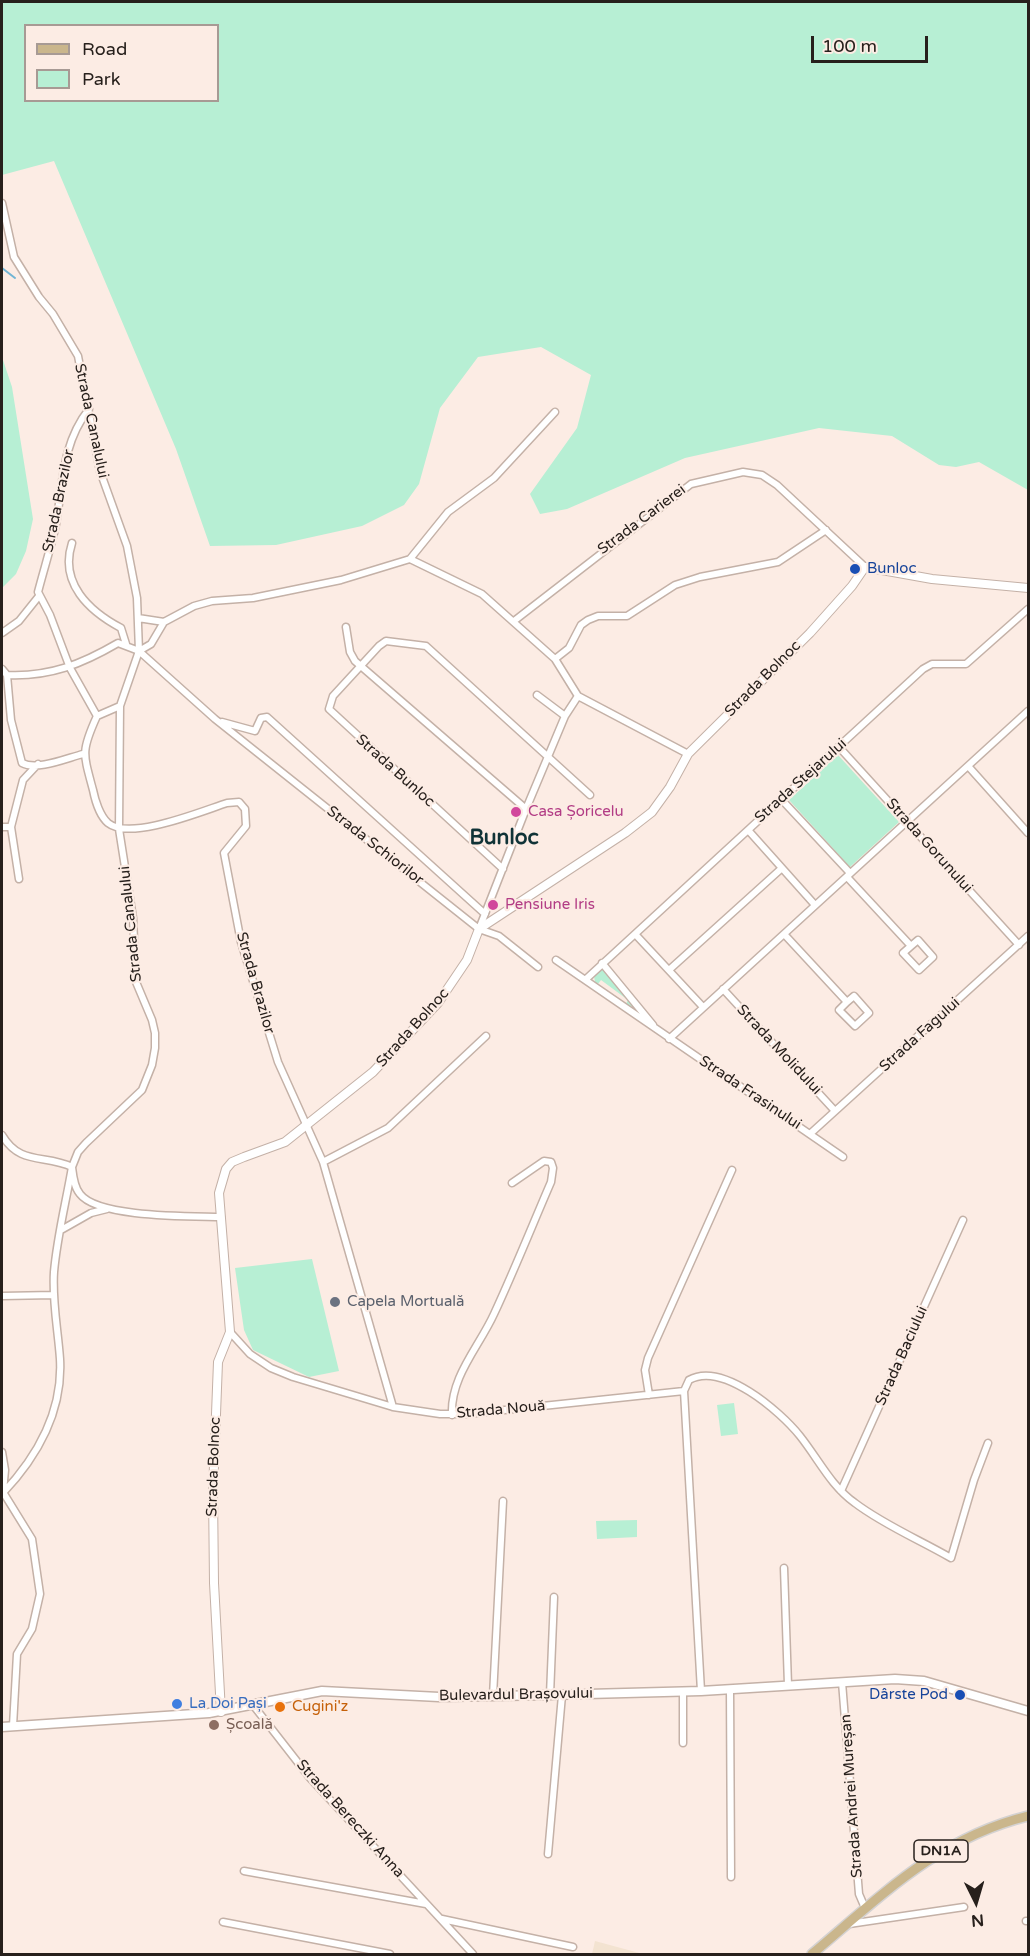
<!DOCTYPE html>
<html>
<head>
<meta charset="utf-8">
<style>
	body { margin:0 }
	#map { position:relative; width:1030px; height:1956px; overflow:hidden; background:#fcece4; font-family:"Varela Round",sans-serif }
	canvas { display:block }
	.frame { position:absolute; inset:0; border:3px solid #27201c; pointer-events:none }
	.legend { position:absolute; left:24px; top:24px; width:195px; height:78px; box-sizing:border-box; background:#fcece4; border:2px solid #a79a94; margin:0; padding:8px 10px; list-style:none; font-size:18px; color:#27201c }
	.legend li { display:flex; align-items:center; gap:12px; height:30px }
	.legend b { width:30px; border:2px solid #a79a94 }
	.north { position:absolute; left:946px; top:1872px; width:60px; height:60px; -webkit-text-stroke:4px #fcece4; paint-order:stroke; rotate:175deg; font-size:16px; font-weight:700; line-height:24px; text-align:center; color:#27201c }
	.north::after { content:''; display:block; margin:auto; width:21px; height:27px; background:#27201c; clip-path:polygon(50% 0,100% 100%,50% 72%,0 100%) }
	.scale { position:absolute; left:811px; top:36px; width:117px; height:27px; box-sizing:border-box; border:3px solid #27201c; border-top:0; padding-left:8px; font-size:18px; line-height:21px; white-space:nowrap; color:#27201c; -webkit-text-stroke:4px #fcece4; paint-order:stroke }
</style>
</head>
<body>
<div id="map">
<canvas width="1030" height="1956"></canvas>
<div class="frame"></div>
<ul class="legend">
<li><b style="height:8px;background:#cab68c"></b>Road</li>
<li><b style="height:16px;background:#b7efd4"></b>Park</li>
</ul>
<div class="north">N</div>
<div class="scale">100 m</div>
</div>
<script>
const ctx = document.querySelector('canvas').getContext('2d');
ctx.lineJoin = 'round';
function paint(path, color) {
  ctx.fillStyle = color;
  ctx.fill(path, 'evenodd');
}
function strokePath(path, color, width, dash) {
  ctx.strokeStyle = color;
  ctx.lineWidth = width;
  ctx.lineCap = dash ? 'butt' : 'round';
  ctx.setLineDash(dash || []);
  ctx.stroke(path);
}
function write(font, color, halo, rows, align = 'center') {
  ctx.font = font + ' "Varela Round",sans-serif';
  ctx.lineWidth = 4.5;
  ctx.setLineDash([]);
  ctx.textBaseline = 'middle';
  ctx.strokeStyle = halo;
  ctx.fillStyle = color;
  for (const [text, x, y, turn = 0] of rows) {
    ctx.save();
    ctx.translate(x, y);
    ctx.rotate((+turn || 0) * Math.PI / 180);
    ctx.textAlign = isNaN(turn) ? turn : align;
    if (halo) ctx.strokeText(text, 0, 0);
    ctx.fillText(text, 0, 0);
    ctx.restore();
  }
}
paint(new Path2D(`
	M595,1941l48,13h-51z`), '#f3e3d1');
paint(new Path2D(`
	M2,2h1026v488l-49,-28 -23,5 -17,-2 -47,-29 -73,-8 -134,30 -118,51 -27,5 -10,-20 47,-66 14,-53 -50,-28 -63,10 -38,51 -21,76 -15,21 -42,21 -86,19 -66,1 -34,-97 -122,-288 -52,14zM26,26h192v74h-192z
	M2,357l10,30 21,132 -7,32 -10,23 -14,14z
	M838,755l61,67 -49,45 -61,-67z
	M603,969l34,38v2l-11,-5 2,-4 -27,-20 -3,4 -3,-2 -1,-6z
	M312,1259l27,112 -30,6 -56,-27 -9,-20 -9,-62z
	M734,1403l4,31 -17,2 -4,-31z
	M637,1520v17l-40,2 -1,-18z`), '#b7efd4');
strokePath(new Path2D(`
	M2,268l13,10`), '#72b5d4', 2);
const minor = new Path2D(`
	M2,203l12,54 25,40 14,17 25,42 22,115 27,75 10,52 2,53 -19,55 -1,123 14,89 3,64 16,38 3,13v15l-3,17 -10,25 -56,53 -8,9 -6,15c-6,35 -15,70 -18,105 -2,29 4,58 6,87 3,52 -23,98 -58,135
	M89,409c-27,34 -26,74 -33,115 -5,23 -12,45 -18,68l12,23 20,53 27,48
	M72,543c-13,40 17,68 49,85l5,16
	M410,559l38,-47 46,-34 61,-66
	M138,618l26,4
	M514,621l177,-137 52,-12 19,3 15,10 88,82
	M346,627l4,25 5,9 171,148
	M2,633l17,-12 20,-25
	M139,651l12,-7 13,-22 30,-16 18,-5 41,-3 88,-18 69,-21 72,35 73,65 23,37
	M555,659l14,-11 12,-23 7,-5 10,-4h29l48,-31 25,-8 78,-15 48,-32
	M2,669l5,6c43,2 75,-11 111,-32l21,8 76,68 264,210 20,7 39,31
	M7,675l4,45 11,43c15,8 45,-5 61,-9
	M537,695l28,21
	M578,696l110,58
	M120,706l-23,10c-16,35 -14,37 -4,74 2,10 7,26 15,33 22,18 94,-12 119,-20l12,-1 6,7 1,17 -22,27 17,89 37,120 45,100 70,245
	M222,722l33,9 6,-13 6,-1 218,197
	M839,747l180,198
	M968,766l60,67
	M781,799l69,74
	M2,827h9l12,-47 15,-16
	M11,827l8,52
	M748,830l67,75
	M503,869l-174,-160 4,-13 46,-50 7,-5 40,5 164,149
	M847,877l64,69 -8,7 16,17 14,-13 -15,-17 -7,6
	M479,929l47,-120 39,-93 13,-20
	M635,934l68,73
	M784,934l63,68 -8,8 16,16 14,-13 -15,-17 -7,6
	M556,960l287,197
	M602,963l51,62
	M669,970l113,-102
	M585,980l338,-311 9,-5h34l62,-55
	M723,989l112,122
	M669,1039l359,-328
	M811,1133l217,-197
	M2,1135c18,31 43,19 70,32 1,9 2,20 8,27 18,24 112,22 141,23
	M323,1162l65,-34 98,-92
	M61,1230l30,-17 16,-4
	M2,1296l52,-1
	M230,1332l20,22 21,14 22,9 100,30 47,7h27l217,-23
	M649,1395l-4,-25 3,-12 84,-188
	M452,1415c-2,-38 27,-68 42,-101 20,-43 38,-88 57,-132l2,-14 -2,-6 -7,-1 -32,22
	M2,1452l3,18 -2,22 29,47 8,55 -8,35 -15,25 -4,72
	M841,1491l122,-271
	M784,1568l4,117
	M842,1682l17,212 6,14
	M730,1689l1,188
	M683,1691v52
	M701,1691l-17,-300 5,-11c33,-19 91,31 111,56 19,24 31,50 55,67 29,22 65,37 96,55l23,-78 14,-37
	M550,1695l4,-98
	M493,1696l10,-195
	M253,1705l57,73 163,176
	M548,1854l14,-159
	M244,1871l182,33
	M442,1919l131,28
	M1026,1921h2
	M223,1922l167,32
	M849,1924l115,-17`);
const tertiary = new Path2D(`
	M221,1712l-7,-129 -1,-91 5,-130 12,-30 -11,-139 7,-24 6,-7 12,-5 41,-15 88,-70 65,-69 29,-43 12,-31 146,-96 27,-21 18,-25 18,-33 122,-121 42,-47 13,-19 67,12 96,9`);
const secondary = new Path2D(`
	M2,1727l207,-14 113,-22 117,6 111,-2 151,-4 194,-12 29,2 104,30`);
const primary = new Path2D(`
	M812,1954c69,-58 126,-116 216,-138`);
strokePath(minor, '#c4b1a7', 9);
strokePath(tertiary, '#c4b1a7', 10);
strokePath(secondary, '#c4b1a7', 11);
strokePath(primary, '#d4d2d2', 12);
strokePath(minor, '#fff', 6);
strokePath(tertiary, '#fff', 8);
strokePath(secondary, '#fff', 8);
strokePath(primary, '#cab68c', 9);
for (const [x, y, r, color] of [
	[855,569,6,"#1a4fb4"],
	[516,812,6,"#d1479c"],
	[493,905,6,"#d1479c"],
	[335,1302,6,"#6b7280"],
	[960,1695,6,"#1a4fb4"],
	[177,1704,6,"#3f7fe0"],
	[280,1707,6,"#e8710a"],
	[214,1725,6,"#8d6e63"]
]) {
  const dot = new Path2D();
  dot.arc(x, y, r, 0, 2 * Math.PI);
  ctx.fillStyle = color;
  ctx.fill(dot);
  strokePath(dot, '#fcece4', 2);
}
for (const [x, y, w] of [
	[941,1851,54]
]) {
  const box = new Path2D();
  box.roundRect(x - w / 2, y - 11, w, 22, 4.5);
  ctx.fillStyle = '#fcece4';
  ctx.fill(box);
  strokePath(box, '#27201c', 1.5);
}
write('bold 14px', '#27201c', null, [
	["DN1A",941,1851]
]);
write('15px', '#27201c', '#fcece4', [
	["Strada Canalului",91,421,78],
	["Strada Brazilor",59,501,-78],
	["Strada Carierei",642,520,-37],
	["Strada Bolnoc",763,679,-45],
	["Strada Bunloc",395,771,42],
	["Strada Stejarului",801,781,-42],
	["Strada Schiorilor",375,846,38],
	["Strada Gorunului",929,846,48],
	["Strada Canalului",131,924,-96],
	["Strada Brazilor",255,983,74],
	["Strada Bolnoc",413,1028,-48],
	["Strada Fagului",920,1035,-42],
	["Strada Molidului",779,1050,47],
	["Strada Frasinului",750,1093,34],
	["Strada Baciului",902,1356,-66],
	["Strada Nouă",501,1410,-5],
	["Strada Bolnoc",214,1467,-88],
	["Bulevardul Brașovului",516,1695,-1],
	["Strada Andrei Mureșan",852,1796,-94],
	["Strada Bereczki Anna",350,1819,48]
]);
write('15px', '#164399', '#fcece4', [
	["Bunloc",867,569],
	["Dârste Pod",948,1695,"right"]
], 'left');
write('15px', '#b23c85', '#fcece4', [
	["Casa Șoricelu",528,812],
	["Pensiune Iris",505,905]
], 'left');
write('15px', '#5b616d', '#fcece4', [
	["Capela Mortuală",347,1302]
], 'left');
write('15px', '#366cbe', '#fcece4', [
	["La Doi Pași",189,1704]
], 'left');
write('15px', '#c56008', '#fcece4', [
	["Cugini'z",292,1707]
], 'left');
write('15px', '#785e54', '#fcece4', [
	["Școală",226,1725]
], 'left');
write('bold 21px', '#103337', '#fcece4', [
	["Bunloc",504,838]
]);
</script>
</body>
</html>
